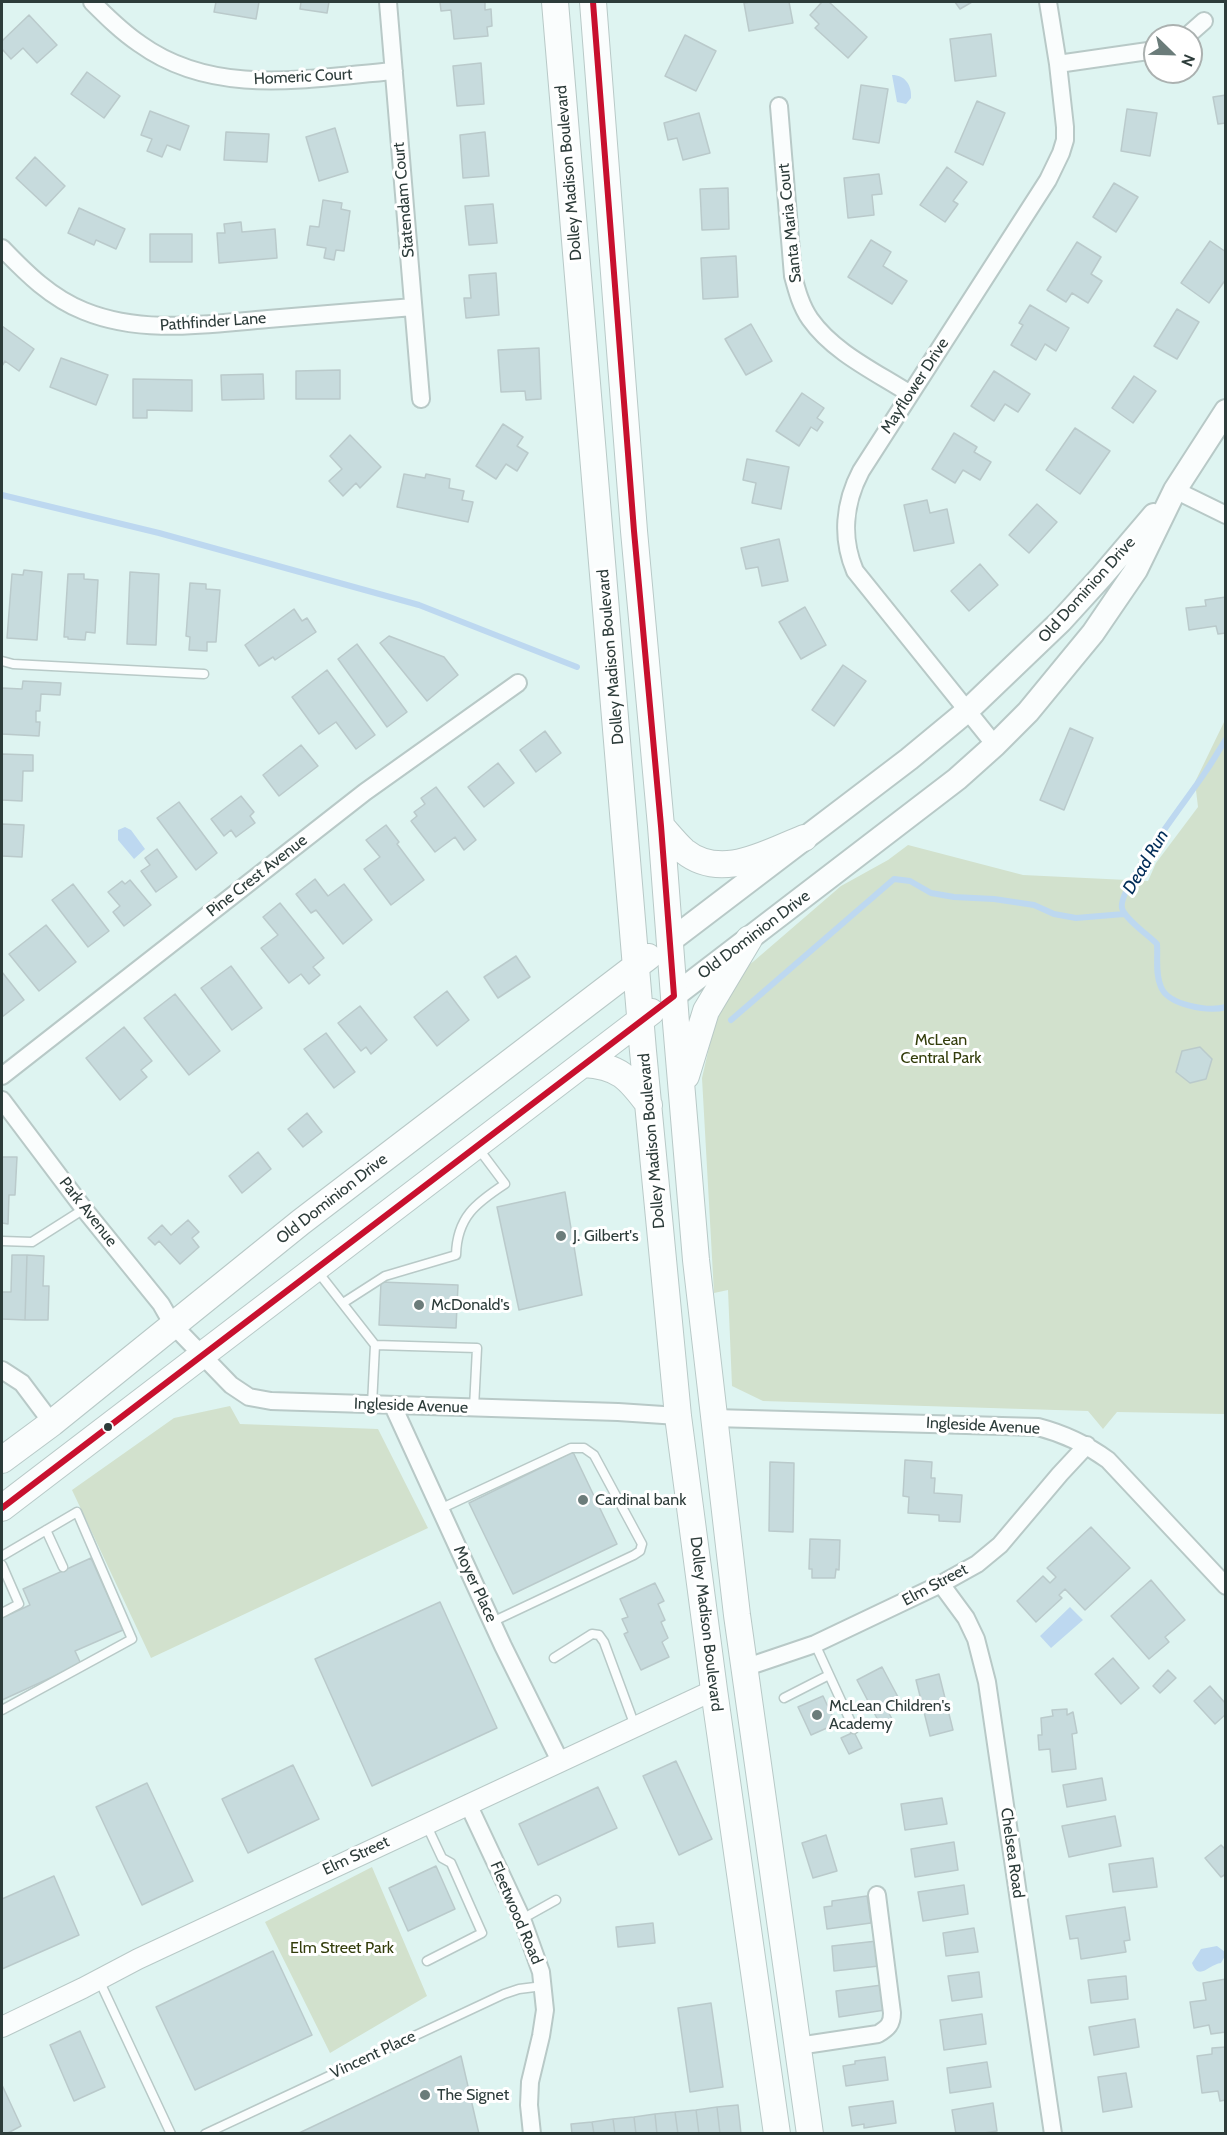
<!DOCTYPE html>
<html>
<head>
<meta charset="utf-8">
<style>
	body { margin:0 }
	#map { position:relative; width:1227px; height:2135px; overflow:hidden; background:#def4f1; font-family:Cabin,sans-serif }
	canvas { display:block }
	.frame { position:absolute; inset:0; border:3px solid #2d3c3a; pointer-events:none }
	.north { position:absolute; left:1143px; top:24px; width:60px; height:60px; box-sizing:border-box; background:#fff; border:2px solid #abb1b0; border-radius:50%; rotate:113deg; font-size:16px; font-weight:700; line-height:24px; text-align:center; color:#2d3c3a }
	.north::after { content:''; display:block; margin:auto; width:21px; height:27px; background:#6b7c7a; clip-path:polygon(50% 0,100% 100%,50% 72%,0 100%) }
</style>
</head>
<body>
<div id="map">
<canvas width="1227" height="2135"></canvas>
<div class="frame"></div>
<div class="north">N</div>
</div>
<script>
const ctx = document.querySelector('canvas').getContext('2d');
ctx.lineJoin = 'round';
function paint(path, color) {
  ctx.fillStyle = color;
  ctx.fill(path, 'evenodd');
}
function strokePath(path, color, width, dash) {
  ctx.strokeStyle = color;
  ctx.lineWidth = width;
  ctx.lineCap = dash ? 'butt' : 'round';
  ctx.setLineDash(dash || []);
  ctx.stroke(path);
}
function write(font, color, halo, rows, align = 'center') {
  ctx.font = font + ' Cabin,sans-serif';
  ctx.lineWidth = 6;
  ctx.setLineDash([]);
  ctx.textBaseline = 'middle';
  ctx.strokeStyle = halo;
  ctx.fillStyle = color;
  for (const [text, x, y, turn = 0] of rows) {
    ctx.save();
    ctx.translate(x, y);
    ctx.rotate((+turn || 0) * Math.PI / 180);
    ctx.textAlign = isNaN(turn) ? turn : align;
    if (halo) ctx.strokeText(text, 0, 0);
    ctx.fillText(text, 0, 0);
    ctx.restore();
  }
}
paint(new Path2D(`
	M1225,720v694l-108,-2 -14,17 -15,-18 -325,-10 -31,-15 -4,-96 -14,3 -12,-215 8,-35 -1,-21 9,-34 36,-27 87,-75 47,-26 20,-15 115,30 125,6 8,-18 42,-56 -3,-25z
	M230,1406l10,18 138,5 50,99 -277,130 -79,-168 102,-72z
	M372,1867l55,129 -97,57 -65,-131z`), '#d2e1cd');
paint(new Path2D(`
	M892,75c13,0 20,10 19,23l-5,6 -9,-2z
	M125,827l6,3 14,19 -11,10 -16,-19v-10z
	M1070,1607l13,13 -32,28 -11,-12z
	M1217,1946l8,6v4l-4,7c-12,1 -22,19 -29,0l9,-14z`), '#bdd8f0');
strokePath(new Path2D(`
	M2,495l157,38 260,72 158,62
	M1226,739c-7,11 -13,22 -20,32 -14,22 -89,117 -84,137 2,10 26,27 35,36 1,14 -2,30 4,43 7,18 47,25 65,20
	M731,1020l163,-141 16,2 21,12 23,4 40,2 40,6 20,9 22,4 48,-4`), '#bdd8f0', 6);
const building = new Path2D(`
	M216,2h43l-3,17 -42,-7z
	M301,2h28l-2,11 -27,-4z
	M440,2h45v8l6,-1 1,17 -5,1 1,9 -34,3 -3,-29 -10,1z
	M750,2h39l4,21 -44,8 -5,-28z
	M822,2h7l38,35 -19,21 -33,-30 4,-4 -9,-9z
	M955,2h17l-12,7z
	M29,15l28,30 -20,18 -14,-15 -12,11 -9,-10v-8z
	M991,34l5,42 -41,5 -5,-42z
	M685,35l31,16 -20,40 -31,-15z
	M481,63l3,41 -27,2 -4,-40z
	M87,72l33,24 -16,22 -33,-24z
	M861,85l27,4 -9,54 -26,-4z
	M1226,95v28l-8,1 -5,-27z
	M977,101l28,12 -22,52 -28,-13z
	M1127,109l30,4 -7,43 -29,-5z
	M150,111l39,15 -9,24 -13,-5 -5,12 -15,-6 5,-12 -11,-4z
	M699,113l11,40 -27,7 -6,-22 -9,2 -4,-17z
	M335,128l13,44 -29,9 -13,-44z
	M226,132l43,2 -2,28 -43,-2z
	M485,132l4,44 -26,2 -3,-43z
	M35,157l30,29 -19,20 -30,-28z
	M947,167l20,15 -14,19 5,3 -13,18 -25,-17z
	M879,174l3,20 -10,1 2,20 -26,3 -4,-40z
	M1114,183l24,14 -22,35 -23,-15z
	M728,188l1,41 -27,1 -2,-41z
	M323,200l19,3 -1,6 9,2 -6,40 -8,-1 -2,10 -10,-2 2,-10 -19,-3 3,-19 9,1z
	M493,204l4,39 -28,2 -4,-39z
	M79,208l46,21 -9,20 -20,-9 -2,5 -26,-12z
	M241,222l1,10 33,-3 2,29 -58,5 -2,-30h8l-1,-9z
	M150,234h42v28h-42z
	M871,240l20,12 -8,14 24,15 -15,23 -44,-27z
	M1210,241l16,11v27l-17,24 -28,-20z
	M1077,242l24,15 -10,17 11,7 -14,22 -16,-10 -6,9 -19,-12z
	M736,256l2,41 -35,2 -2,-41z
	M496,273l3,42 -33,3 -2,-20h7l-2,-23z
	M1030,305l39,23 -13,23 -11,-7 -9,16 -25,-15 12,-20 -4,-2z
	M1177,309l22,13 -22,37 -23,-13z
	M751,324l21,37 -26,14 -21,-36z
	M2,326l32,23 -15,22 -14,-10 -3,5z
	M539,348l2,51 -15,1 -1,-9 -24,1 -3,-42z
	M61,358l47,17 -12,30 -46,-18z
	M340,370v29h-44v-28z
	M994,371l36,23 -12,18 -13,-8 -11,17 -23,-15z
	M263,374l1,25 -42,1 -1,-25z
	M1134,376l22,15 -23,32 -21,-15z
	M133,379l59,1v31l-45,-1v8h-14z
	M802,393l22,15 -7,10 6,4 -6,9 -6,-4 -12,19 -23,-15z
	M503,424l20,13 -6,9 11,7 -11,18 -11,-7 -10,15 -20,-13z
	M1075,428l35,23 -30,43 -34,-24z
	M954,433l23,14 -3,5 17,10 -11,18 -17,-10 -8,13 -23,-14z
	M350,435l31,32 -21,21 -4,-5 -13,13 -14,-15 13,-12 -12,-13z
	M747,459l42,8 -8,42 -29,-6 4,-20 -13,-3z
	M404,474l21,4 1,-4 24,5 -1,9 15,3 -2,9 11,2 -5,20 -71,-15z
	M927,500l3,13 17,-4 7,34 -40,8 -10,-46z
	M1037,504l20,18 -28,31 -20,-18z
	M779,539l9,42 -26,5 -4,-19 -12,2 -5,-21z
	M980,564l18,21 -29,26 -18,-20z
	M24,570l18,2 -5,68 -30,-2 5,-64 11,1z
	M130,572l29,2 -3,71 -29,-1z
	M68,574h16v5l14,1 -3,53 -9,-1 -1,8 -17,-1v-2h-4z
	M190,583l16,1v5l14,1 -4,52h-9v9l-18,-1 1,-13 -4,-1z
	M1226,597v36l-8,1 -2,-8 -27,4 -3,-22 20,-2 -1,-6z
	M805,607l21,38 -25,14 -22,-37z
	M294,609l8,12 5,-3 9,14 -41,28 -2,-3 -14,9 -14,-21z
	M389,636l55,21 14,18 -31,26 -47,-58z
	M357,644l50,68 -20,15 -49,-68z
	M843,665l23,16 -32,45 -22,-16z
	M327,670l48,65 -19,14 -20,-27 -17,12 -27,-37z
	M23,681l38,2 -1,12 -19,-1 -1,17h-4v11h4l-1,14 -37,-2v-46l20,1z
	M1070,728l23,10 -29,72 -24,-10z
	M545,731l16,22 -25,19 -16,-22z
	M301,745l17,21 -39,30 -16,-21z
	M2,754l31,1v16h-10l-1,30 -20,-1z
	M498,763l16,20 -30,24 -16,-20z
	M436,787l40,53 -12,10 -9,-13 -20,15 -24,-31 6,-5 -3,-4 11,-8 -4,-6z
	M241,796l13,16 -4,4 5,7 -19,14 -5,-7 -7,6 -13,-17z
	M179,802l38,51 -21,17 -39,-52z
	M2,824l22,1 -2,32 -20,-1z
	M386,825l13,17 -2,2 27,36 -33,25 -27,-36 16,-12 -14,-17z
	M157,849l20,28 -21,15 -15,-21 9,-6 -5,-7z
	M315,879l13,17 16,-12 28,36 -29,24 -27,-34 -5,3 -15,-19z
	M130,880l21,25 -27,21 -11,-14 7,-6 -12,-14 14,-11 3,3z
	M73,884l36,47 -21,16 -36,-47z
	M280,903l44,55 -11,9 7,8 -11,9 -8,-10 -12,9 -28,-35 17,-13 -15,-18z
	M46,925l30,37 -37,29 -30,-37z
	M516,956l14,21 -32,21 -14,-21z
	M231,966l31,42 -30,22 -31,-42z
	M2,972l22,28 -22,17z
	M447,991l22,29 -32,26 -23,-29z
	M175,994l45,57 -31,24 -45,-57z
	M360,1006l27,34 -16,14 -5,-7 -5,4 -23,-28z
	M124,1027l28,34 -11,9 6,7 -27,23 -34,-42z
	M326,1033l29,39 -21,16 -30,-39z
	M1200,1047l12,12 -6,20 -16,4 -14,-11 6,-21z
	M307,1113l15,19 -19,15 -15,-18z
	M258,1152l13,17 -29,24 -13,-17z
	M2,1157h15l-2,38h-6l-1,29 -6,-1z
	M565,1192l17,103 -63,15 -22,-103z
	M188,1220l11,12 -7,6 7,9 -19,17 -21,-23 -4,4 -7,-7 14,-13 9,10z
	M12,1255h15l-2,65 -23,-1v-27h9z
	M27,1255l17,1 -1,30h6l-1,34h-23z
	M381,1282l77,3 -2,43 -77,-3z
	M573,1452l44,92 -104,50 -44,-91z
	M905,1460l27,2 -1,16h4l-1,15 28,2 -2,27 -21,-1v-6l-31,-2 1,-16 -6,-1z
	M770,1462l24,1 -1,69 -24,-1z
	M1091,1527l39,41 -45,42 -20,-21 -6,6 3,3 -26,24 -19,-21 26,-25 7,7 6,-6 -9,-9z
	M810,1539l30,1 -1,30 -3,-1 -1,9h-23v-9h-3z
	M91,1558l32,72 -48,21 6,13 -79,36v-82l28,-13 -7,-16z
	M1151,1580l34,40 -20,17 4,5 -20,17 -38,-43z
	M655,1583l9,18 -6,3 7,16 -4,2 7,16 -6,4 7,15 -28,13 -17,-36 4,-2 -6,-13 6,-2 -8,-18z
	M440,1602l57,126 -125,58 -57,-127z
	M1113,1658l26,30 -18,16 -26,-30z
	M882,1667l16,30 -14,7 8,15 -11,7 -24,-46z
	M1168,1670l8,8 -16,15 -7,-7z
	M939,1674l14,56 -23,6 -14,-56z
	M1210,1686l16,18v10l-11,10 -21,-23z
	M823,1696l13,28 -25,11 -13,-28z
	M1067,1709v6l6,-3 4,21 -5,1 4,35 -24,3 -2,-23 -11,1 -1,-15h4l-1,-17 12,-2 -1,-6z
	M854,1732l8,16 -13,6 -8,-16z
	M676,1761l36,78 -33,16 -36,-79z
	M293,1765l26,54 -71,34 -26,-54z
	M1102,1778l4,22 -39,7 -4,-22z
	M147,1783l46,98 -51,24 -46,-98z
	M598,1787l19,41 -79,37 -19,-41z
	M942,1798l5,26 -42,6 -4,-26z
	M1115,1816l6,30 -52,11 -7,-31z
	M826,1835l11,36 -24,7 -11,-35z
	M954,1842l4,28 -43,7 -4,-28z
	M1221,1845l5,5v24l-5,3 -16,-19z
	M1153,1858l4,29 -44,5 -4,-28z
	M436,1866l19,43 -47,22 -19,-43z
	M54,1876l25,59 -77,34v-70z
	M964,1885l4,29 -45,7 -5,-29z
	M867,1896l4,27 -44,6 -3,-22 8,-1v-5z
	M1125,1907l5,33 -6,1 2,11 -45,7 -3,-21 -8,1 -4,-23z
	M653,1923l2,20 -37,4 -2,-20z
	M974,1928l4,24 -32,4 -3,-23z
	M877,1941l2,25 -45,5 -2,-25z
	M273,1951l39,84 -117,55 -39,-83z
	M979,1972l3,25 -30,4 -4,-25z
	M1126,1976l2,23 -37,4 -3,-23z
	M1226,1979v53l-15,2 -2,-9 -15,3 -4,-26 16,-2 -3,-17z
	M882,1985l3,25 -46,7 -3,-26z
	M711,2003l12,84 -33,5 -12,-84z
	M982,2014l4,30 -42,6 -4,-30z
	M1135,2019l4,28 -45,8 -5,-28z
	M80,2031l25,56 -31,14 -24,-56z
	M1226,2047v53l-6,1 -2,-10 -16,2 -5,-37 15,-2v-6z
	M461,2056l18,78h-182z
	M885,2057l3,23 -42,6 -3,-20 12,-2v-3z
	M987,2062l4,25 -41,6 -3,-25z
	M1126,2073l6,34 -29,5 -5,-35z
	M2,2085l19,41 -15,8h-4z
	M893,2101l3,22 -32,5v-4l-12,2 -3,-19z
	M993,2103l4,28 -19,3h-22l-4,-24z
	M738,2105l3,29h-21l-3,-27z
	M717,2107l3,27h-21l-3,-24z
	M696,2110l3,24h-21l-3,-22z
	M675,2112l3,22h-21l-2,-20z
	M655,2114l2,20h-21l-2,-17z
	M634,2117l2,17h-21l-2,-15z
	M613,2119l2,15h-21l-2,-12z
	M592,2122l2,12h-22l-1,-10z`);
paint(building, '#c7dbdd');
strokePath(building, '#bacacb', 1.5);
const service = new Path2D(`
	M2,661l11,3 191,10
	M2,1241l30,1 52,-33
	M318,1272l57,73 -3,60
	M343,1303l42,-27 71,-21c1,-38 20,-52 49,-71l-27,-36
	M375,1345l102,3 -3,60
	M440,1509l131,-61h13l10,7 48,89 -2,7 -6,4 -142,67
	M46,1530l17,37
	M2,1556l75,-44 55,127 -130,71
	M2,1565l17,39 -17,9
	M815,1644l39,85
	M554,1658l38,-24 7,1 5,7 31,84
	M784,1698l45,-23
	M426,1824l16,34 9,5 31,70 -55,28
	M522,1919l34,-19
	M99,1980l72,154
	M205,2134l299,-140 15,-5 24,-3`);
const minor = new Path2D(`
	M92,2c15,15 30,30 48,42 75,54 169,34 254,27
	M388,2l33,397
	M1187,36l17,-15
	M1058,64l97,-14
	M779,106l14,170c4,15 8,30 17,43 24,34 66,53 100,75
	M2,248c24,25 49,50 82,63 59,24 122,13 184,8 48,-4 97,-8 145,-12
	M1175,490l51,25
	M995,745l-140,-174c-14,-33 -11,-68 6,-100l187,-291 13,-27 4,-13v-13l-7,-63 -10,-62
	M2,1076l363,-284 153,-109
	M2,1100l82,109 77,95 12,21 58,60 18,12 22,4 347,11 60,4
	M2,1370l20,13 30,40
	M393,1406l110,240 57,115
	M714,1418l324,9c27,7 48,17 70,33l118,126
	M941,1584l25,34 10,21 11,43 66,452
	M744,1668l71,-24 126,-60 36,-20 23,-19 60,-71 27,-29
	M468,1804l54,115 19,53 4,38 -4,26 -11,46 -1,23 3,29
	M798,2046l80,-12c10,-6 14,-10 14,-21l-15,-118`);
const tertiary = new Path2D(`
	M2,2027l81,-39 55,-29 576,-269`);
const secondary = new Path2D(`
	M670,941l239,-182 58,-48 94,-90 41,-45 52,-61
	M674,996l283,-217 38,-34 33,-33 65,-79 43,-63 39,-80 51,-79`);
const primary = new Path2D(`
	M555,2l88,1049 35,365 36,274 63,444
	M593,2l41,529 27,295 15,197 20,237 41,355 73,519
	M661,826c8,9 15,18 23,25 37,30 82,2 120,-13
	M584,1064c35,2 45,14 65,41
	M686,1076l20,-65 43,-72
	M2,1460l50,-37 249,-201 347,-265
	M2,1508l649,-496`);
strokePath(service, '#b8c9c7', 11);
strokePath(minor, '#b8c9c7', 20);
strokePath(tertiary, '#b8c9c7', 22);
strokePath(secondary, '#b8c9c7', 26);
strokePath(primary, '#b8c9c7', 28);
strokePath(service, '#fafdfd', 8);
strokePath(minor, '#fafdfd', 16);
strokePath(tertiary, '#fafdfd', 20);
strokePath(secondary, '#fafdfd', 22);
strokePath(primary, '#fafdfd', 26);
strokePath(new Path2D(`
	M2,1508l672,-512 -13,-170 -27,-295 -41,-529`), '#c8102e', 6);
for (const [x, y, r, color] of [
	[561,1236,6,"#6b7c7a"],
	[419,1305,6,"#6b7c7a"],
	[108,1427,5,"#2d3c3a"],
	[583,1500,6,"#6b7c7a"],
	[817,1715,6,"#6b7c7a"],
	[425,2095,6,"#6b7c7a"]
]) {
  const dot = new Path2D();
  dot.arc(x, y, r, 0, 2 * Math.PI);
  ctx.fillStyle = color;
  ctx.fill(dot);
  strokePath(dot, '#fff', 2);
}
write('16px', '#2d3c3a', '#fff', [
	["Homeric Court",303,77,-3],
	["Dolley Madison Boulevard",569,173,-95],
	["Statendam Court",404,200,-95],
	["Santa Maria Court",790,223,-96],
	["Pathfinder Lane",213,322,-4],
	["Mayflower Drive",915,386,-57],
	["Old Dominion Drive",1087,590,-48],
	["Dolley Madison Boulevard",611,657,-95],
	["Pine Crest Avenue",257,876,-38],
	["Old Dominion Drive",754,935,-37],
	["Dolley Madison Boulevard",652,1141,-95],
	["Old Dominion Drive",332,1199,-38],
	["Park Avenue",88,1212,52],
	["Ingleside Avenue",411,1406,2],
	["Ingleside Avenue",983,1426,3],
	["Moyer Place",475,1584,65],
	["Elm Street",935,1585,-28],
	["Dolley Madison Boulevard",706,1624,83],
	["Chelsea Road",1012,1853,82],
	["Elm Street",356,1856,-25],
	["Fleetwood Road",516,1913,67],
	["Vincent Place",373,2055,-25]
]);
write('16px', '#333d0b', '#fff', [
	["McLean",941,1040],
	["Central Park",941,1058],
	["Elm Street Park",342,1948]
]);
write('16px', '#2d3c3a', '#fff', [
	["J. Gilbert's",573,1236],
	["McDonald's",431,1305],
	["Cardinal bank",595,1500],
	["McLean Children's",829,1706],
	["Academy",829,1724],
	["The Signet",437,2095]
], 'left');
write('italic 18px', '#012c57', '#fff', [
	["Dead Run",1146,862,-59]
]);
</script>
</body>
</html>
